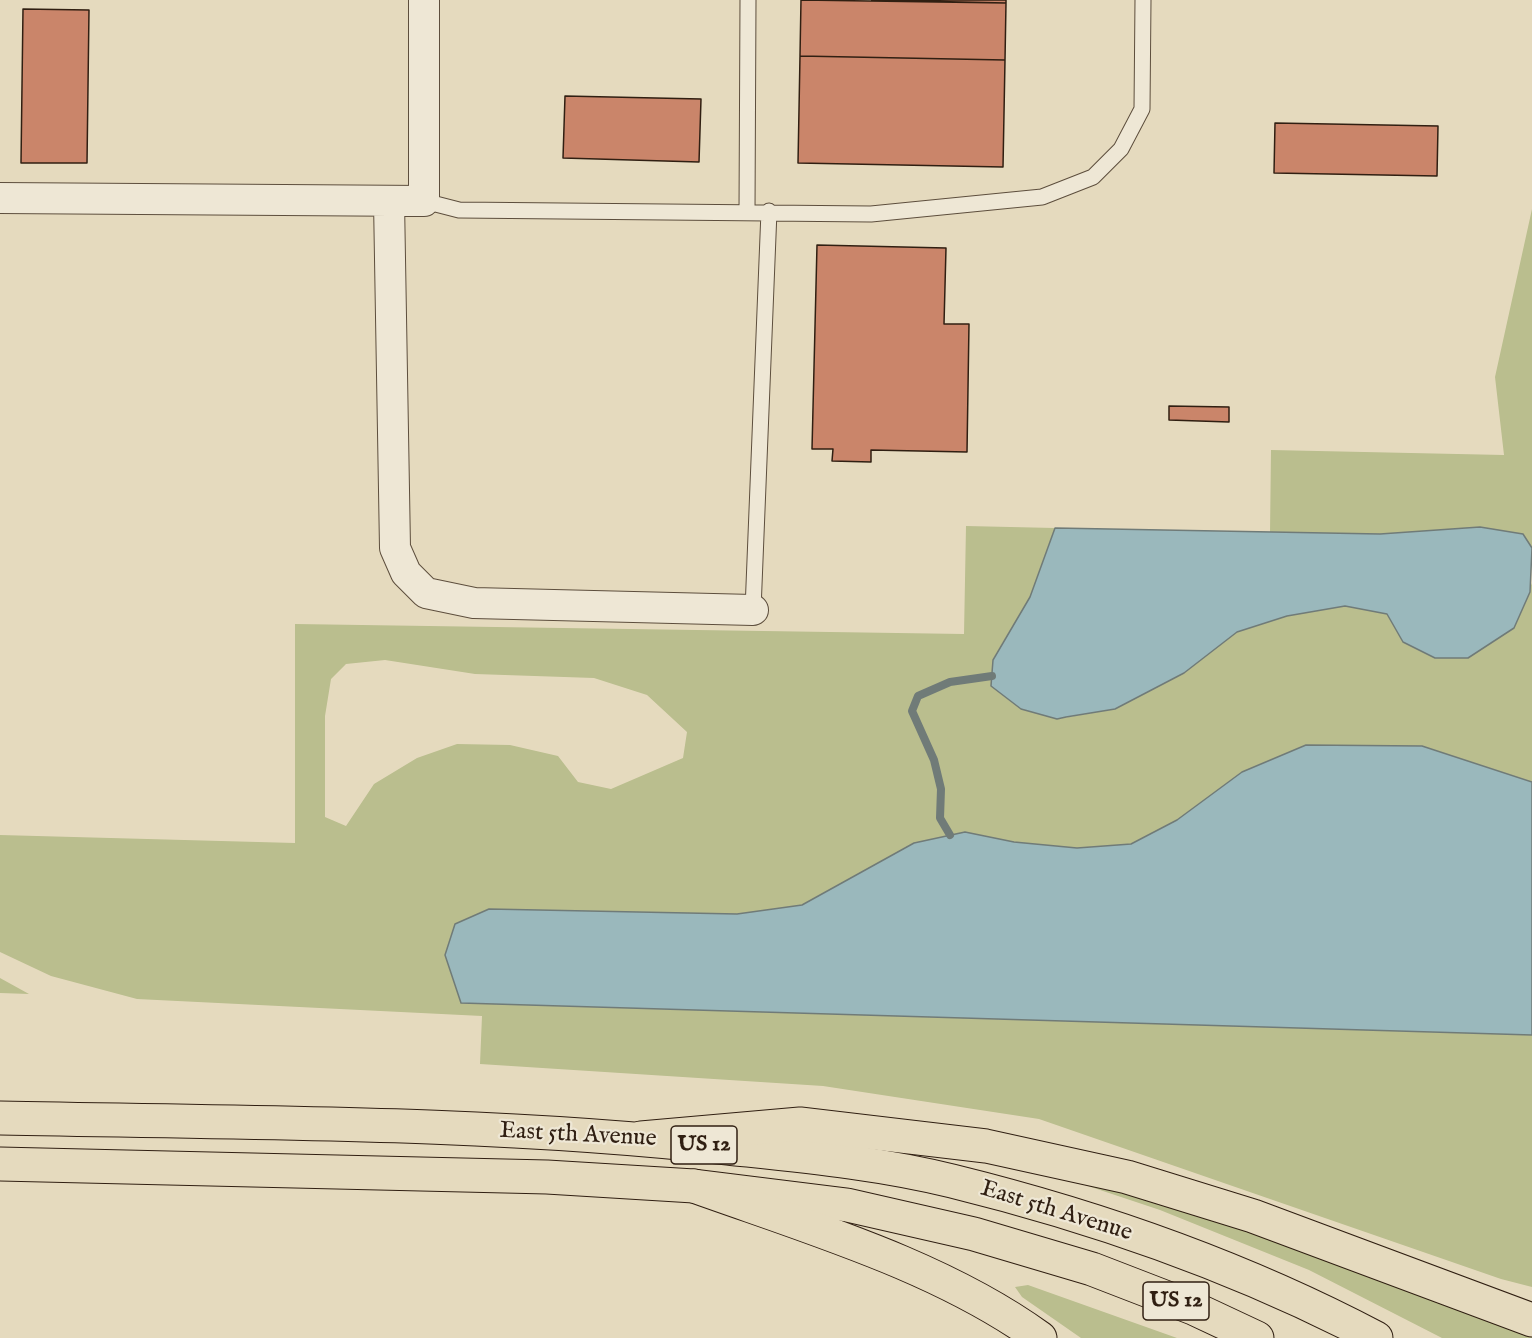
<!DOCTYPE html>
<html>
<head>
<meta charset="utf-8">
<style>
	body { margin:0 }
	canvas { display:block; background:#e5dabe }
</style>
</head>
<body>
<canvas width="1532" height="1338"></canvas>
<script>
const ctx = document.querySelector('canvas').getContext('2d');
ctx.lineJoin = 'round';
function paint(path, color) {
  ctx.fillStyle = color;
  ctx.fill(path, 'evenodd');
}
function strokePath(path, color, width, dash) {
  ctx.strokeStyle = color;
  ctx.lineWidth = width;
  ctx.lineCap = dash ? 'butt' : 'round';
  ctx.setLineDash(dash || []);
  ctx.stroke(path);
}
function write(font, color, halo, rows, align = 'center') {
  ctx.font = font + ' "IM FELL English",serif';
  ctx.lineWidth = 4.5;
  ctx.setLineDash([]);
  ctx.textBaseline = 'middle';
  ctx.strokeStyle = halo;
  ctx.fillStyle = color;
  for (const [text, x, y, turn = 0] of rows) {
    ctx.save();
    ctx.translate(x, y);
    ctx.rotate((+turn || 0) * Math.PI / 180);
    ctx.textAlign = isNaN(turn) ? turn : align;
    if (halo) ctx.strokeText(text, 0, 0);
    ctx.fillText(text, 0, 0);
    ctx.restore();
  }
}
paint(new Path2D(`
	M1532,209v339l-9,-14 -43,-7 -100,7 -110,-1 1,-83 233,5 -9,-78z
	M966,526l89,2 -25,69 -37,62 64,60 58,-10 69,-36 53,-41 50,-16 58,-10 42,8 16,28 111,-14 18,-45v199l-110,-36 -180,26 -65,48 -46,24 -54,4 -63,-6 -49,-10 -51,11 -112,62 -65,9 -121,-1 -155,90 1071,32v252l-31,-8 -462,-160 -216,-33 -343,-22 2,-48 -345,-17 -86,-23 -51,-24v-117l295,8v-219l669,10zM385,660l90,14 119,4 53,17 40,37 -4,26 -72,31 -33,-7 -20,-26 -48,-11 -53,-1 -40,14 -43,26 -28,42 -21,-9v-101l6,-37 15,-15z
	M0,978l29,16 -29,-1z
	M1046,1172l149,38 337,121v7h-90l-133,-68 -149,-60z
	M1028,1285l149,53h-96l-59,-41 -7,-10z`), '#babe8e');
const water = new Path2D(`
	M1480,527l43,7 9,14 -2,44 -16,36 -46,30h-33l-32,-16 -16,-28 -42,-8 -58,10 -50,16 -53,41 -69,36 -49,8 -9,2 -36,-10 -30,-23 2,-26 37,-63 25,-69 325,6z
	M1306,745l116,1 110,36v253l-1071,-32 -16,-48 10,-31 34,-15 248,5 65,-9 112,-62 51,-11 49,10 63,6 54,-4 46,-24 65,-48z`);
paint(water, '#9ab8bc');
strokePath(water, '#707b78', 1.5);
strokePath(new Path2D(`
	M950,835l-10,-17 1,-29 -7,-29 -22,-49 6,-15 32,-14 42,-6`), '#707b78', 8);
const building = new Path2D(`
	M801,0l205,3 -1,57 -205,-4z
	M872,0h134v3z
	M23,9l66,1 -2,153h-66z
	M800,56l205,4 -2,107 -205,-4z
	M565,96l136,3 -2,63 -136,-4z
	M1275,123l163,3 -1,50 -163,-3z
	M817,245l129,3 -2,76h25l-2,128 -96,-2v12l-39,-1 1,-12h-21z
	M1169,406l60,1v15l-60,-2z`);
paint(building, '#ca856a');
strokePath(building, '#301f12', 1.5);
const lane = new Path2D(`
	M424,201l35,9 412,4 171,-17 51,-20 28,-28 21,-40 1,-109
	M747,212l1,-212
	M753,610l16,-399`);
const street = new Path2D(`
	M0,198l424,3v-201
	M389,201l6,347 11,25 20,20 48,10 279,7`);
const primary = new Path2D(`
	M0,1118c242,5 487,3 728,30 75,8 151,15 224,33 146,36 291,87 424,157
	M0,1164l547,13 147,9 153,19 127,29 118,35 101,39 64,30`);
const highway = new Path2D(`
	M641,1138l159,-14 186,22 141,31 126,39 279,104
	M694,1186c114,41 247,80 346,152`);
strokePath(lane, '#5d4e3d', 17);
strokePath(street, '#5d4e3d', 32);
strokePath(primary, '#301f12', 35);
strokePath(highway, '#301f12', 35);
strokePath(lane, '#eee7d5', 15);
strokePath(street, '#eee7d5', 30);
strokePath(primary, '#e5dabe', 33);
strokePath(highway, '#e5dabe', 33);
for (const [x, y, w] of [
	[704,1145,66],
	[1176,1301,66]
]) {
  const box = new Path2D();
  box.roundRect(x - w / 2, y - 19, w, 38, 4.5);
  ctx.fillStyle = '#eee7d5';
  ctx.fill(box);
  strokePath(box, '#301f12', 1.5);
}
write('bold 22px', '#301f12', null, [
	["US 12",704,1145],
	["US 12",1176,1301]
]);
write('24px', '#301f12', '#eee7d5', [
	["East 5th Avenue",578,1136,3],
	["East 5th Avenue",1056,1212,17]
]);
</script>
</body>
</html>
